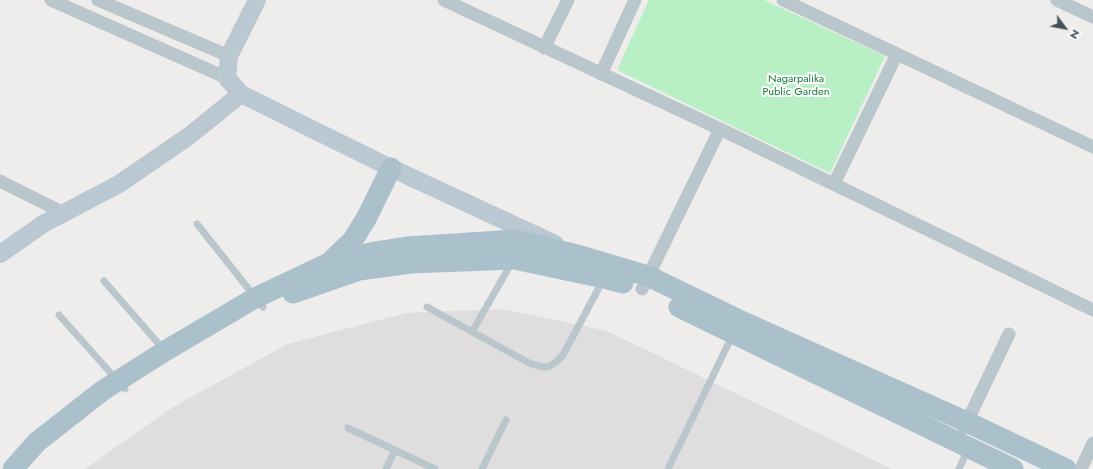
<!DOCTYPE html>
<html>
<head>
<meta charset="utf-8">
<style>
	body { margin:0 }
	#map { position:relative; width:1093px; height:469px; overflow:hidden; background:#efecec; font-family:Jost,sans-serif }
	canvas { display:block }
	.north { position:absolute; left:1045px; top:8px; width:40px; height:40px; -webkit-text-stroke:3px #fff; paint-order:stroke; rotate:122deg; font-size:11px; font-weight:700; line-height:16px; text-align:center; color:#445359 }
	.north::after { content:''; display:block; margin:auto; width:14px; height:18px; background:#445359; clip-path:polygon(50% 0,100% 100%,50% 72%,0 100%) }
</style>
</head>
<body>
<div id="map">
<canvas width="1093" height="469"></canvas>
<div class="north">N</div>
</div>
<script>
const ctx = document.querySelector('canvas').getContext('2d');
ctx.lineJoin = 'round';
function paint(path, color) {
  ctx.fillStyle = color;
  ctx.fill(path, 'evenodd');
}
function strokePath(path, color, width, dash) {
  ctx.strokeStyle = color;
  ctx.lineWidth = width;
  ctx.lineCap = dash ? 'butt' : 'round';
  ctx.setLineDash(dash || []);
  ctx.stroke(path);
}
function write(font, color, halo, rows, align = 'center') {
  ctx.font = font + ' Jost,sans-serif';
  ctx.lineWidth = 4;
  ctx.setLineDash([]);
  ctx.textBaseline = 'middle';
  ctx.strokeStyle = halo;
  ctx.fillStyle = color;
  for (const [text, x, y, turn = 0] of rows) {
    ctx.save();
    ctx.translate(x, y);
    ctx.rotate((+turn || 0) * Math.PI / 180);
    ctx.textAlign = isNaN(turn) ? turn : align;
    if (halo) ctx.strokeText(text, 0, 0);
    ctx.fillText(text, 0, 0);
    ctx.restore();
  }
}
paint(new Path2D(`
	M503,309l104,22 285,138h-807l88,-62 115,-63 118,-31z`), '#e0ddde');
paint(new Path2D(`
	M649,0h115l121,56 -55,117 -213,-103z`), '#b8efc5');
strokePath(new Path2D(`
	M197,224l66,83
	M104,281l60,69
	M427,307l102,56c18,6 20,7 34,-8l40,-75
	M59,315l66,74
	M472,332l40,-70
	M348,428l87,41
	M386,469l9,-19
	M482,469l24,-49
	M668,469l65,-135
	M959,469l9,-20`), '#b9c6cc', 7);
strokePath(new Path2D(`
	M51,0l176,78
	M98,0l131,56
	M444,0l276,129 373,181
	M783,0l310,147
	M1057,0l36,17
	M544,48l24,-48
	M601,74l34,-74
	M0,181l64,32
	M834,184l63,-130
	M642,289l78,-160
	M964,428l45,-94
	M1081,469l12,-26`), '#b9c6cc', 13);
strokePath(new Path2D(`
	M257,0l-28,56 -2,22 14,16 150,74 164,76
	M0,254l43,-30 76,-40 70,-48 52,-42`), '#b9c8d1', 18);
strokePath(new Path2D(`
	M331,261l22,-21 14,-23 24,-49
	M293,293l66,-23 52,-7 103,-4 90,19 19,5
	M679,307l334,162
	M13,469l24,-27 65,-51 63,-40 90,-53 74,-35 46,-11 32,-5 109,-7 65,16 67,20 91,44 228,102 99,47`), '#aac1cc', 21);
write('11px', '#147b38', '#fff', [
	["Nagarpalika",796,79],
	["Public Garden",796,92]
]);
</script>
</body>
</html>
